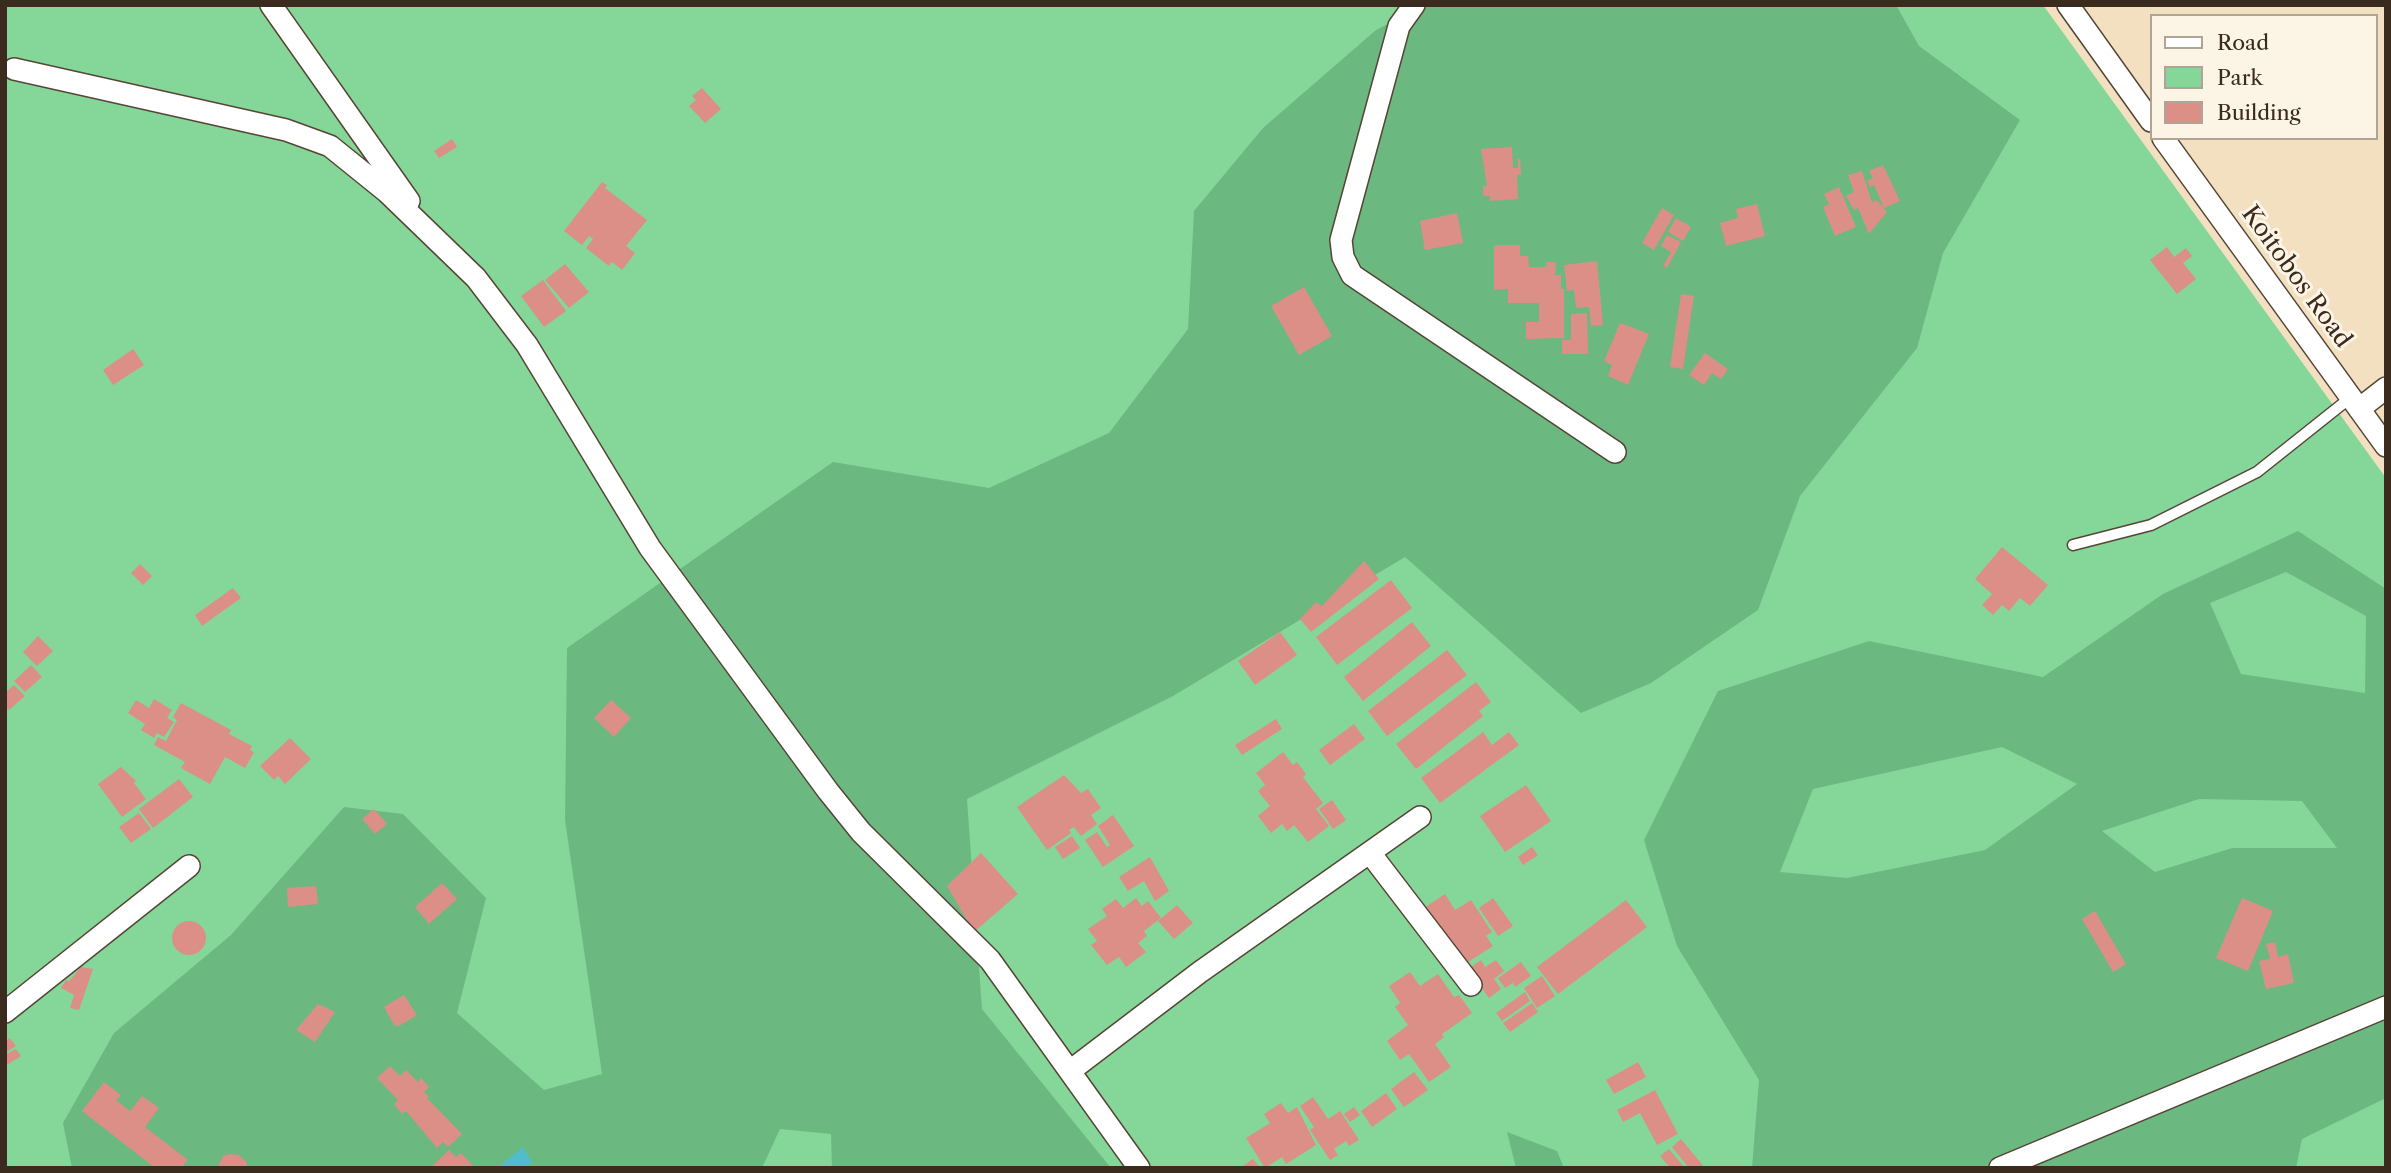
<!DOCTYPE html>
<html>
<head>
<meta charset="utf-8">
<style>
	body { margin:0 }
	#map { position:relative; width:2391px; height:1173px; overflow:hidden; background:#f2e0c1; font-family:"Libre Caslon Text",serif }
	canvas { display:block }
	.frame { position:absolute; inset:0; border:7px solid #3b2a1e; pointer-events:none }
	.legend { position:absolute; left:2150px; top:14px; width:228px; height:126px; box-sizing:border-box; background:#fcf5e5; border:2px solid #afa495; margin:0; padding:9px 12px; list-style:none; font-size:21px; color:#3b2a1e }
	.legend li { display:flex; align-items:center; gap:14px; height:35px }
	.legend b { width:35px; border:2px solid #afa495 }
</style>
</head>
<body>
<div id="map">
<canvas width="2391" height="1173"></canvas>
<div class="frame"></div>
<ul class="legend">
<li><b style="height:9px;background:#fff"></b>Road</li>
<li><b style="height:19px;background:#85d799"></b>Park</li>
<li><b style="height:19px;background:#dc8f86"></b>Building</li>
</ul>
</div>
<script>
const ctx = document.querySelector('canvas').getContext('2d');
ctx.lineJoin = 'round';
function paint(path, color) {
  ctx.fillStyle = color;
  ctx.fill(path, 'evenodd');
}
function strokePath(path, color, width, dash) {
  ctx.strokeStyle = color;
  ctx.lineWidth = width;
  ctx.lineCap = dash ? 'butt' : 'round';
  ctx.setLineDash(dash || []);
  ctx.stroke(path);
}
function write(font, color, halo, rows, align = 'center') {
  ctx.font = font + ' "Libre Caslon Text",serif';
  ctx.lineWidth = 6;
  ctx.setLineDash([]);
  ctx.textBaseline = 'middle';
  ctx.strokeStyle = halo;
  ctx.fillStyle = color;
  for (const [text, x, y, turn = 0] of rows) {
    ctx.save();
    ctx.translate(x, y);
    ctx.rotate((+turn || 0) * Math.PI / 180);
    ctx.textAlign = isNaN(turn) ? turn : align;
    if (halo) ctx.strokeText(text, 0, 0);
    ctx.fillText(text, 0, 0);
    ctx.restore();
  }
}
paint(new Path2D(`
	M5,5h2038l343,473v690h-2381z`), '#85d799');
paint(new Path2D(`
	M1425,5h471l23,41 101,74 -77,133 -26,95 -117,148 -42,114 -107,73 -70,30 -176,-156 -232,139 -206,103 15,210 129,159h-279l-1,-34 -51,-5 -18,39h-690l-9,-45 51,-90 117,-98 113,-128 59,7 83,84 -29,115 87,77 58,-16 -37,-254 2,-172 266,-186 156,26 120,-55 79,-104 6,-118 69,-83 113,-98z
	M2298,531l88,58v509l-84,41 -6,29h-544l7,-88 -82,-134 -33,-106 74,-149 151,-50 174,36 120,-83zM2286,572l80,44 -1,77 -124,-19 -31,-71zM2002,747l75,37 -92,66 -138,28 -67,-6 33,-83zM2199,799l103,2 35,47h-105l-77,24 -53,-41z
	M1507,1132l50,19 7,17h-48z`), '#6cb881');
paint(new Path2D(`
	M523,1147l9,15 -6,6h-29z`), '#51bdcb');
paint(new Path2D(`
	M702,88l19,21 -16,14 -16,-17 7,-6 -4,-4z
	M452,139l5,8 -18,11 -5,-7z
	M1512,147l1,21h5v-9h2l1,15 -4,1 1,24 -28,2v-5h-7v-10h4l-6,-37z
	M1883,165l17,36 -16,7 -10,-23 -4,2 -3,-6 6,-3 -4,-7z
	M1862,171l10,31 5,-2 10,12 -18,22 -11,-26 -4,2 -8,-14 8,-4 -6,-17z
	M602,182l5,3 -2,3 42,32 -21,26 9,7 -13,17 -10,-8 -3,4 -23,-18 7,-9 -4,-3 -7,9 -18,-14z
	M1839,187l17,40 -21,9 -12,-29 6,-3 -5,-10z
	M1757,204l8,32 -39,10 -6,-23 18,-5 -2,-9z
	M1662,208l12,7 -20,35 -12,-7z
	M1457,213l6,30 -38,7 -5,-29z
	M1676,218l15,9 -8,14 -15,-9z
	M1667,235l14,7 -14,26 -4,-2 8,-14 -10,-6z
	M1494,245h26v11h8l1,11h17v-5h10l-1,13h6v14h3v49l-38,1v-17h13v-19h-31v-14l-14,1z
	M2167,247l7,10 12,-9 6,8 -9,7 13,16 -19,15 -27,-34z
	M1597,261l6,64 -12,1 -2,-19 -13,1 -2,-18 -7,1 -3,-26z
	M565,264l24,28 -20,16 -24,-28z
	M543,280l23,31 -22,16 -23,-31z
	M1304,287l28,49 -33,19 -28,-49z
	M1681,294l13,2 -11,73 -13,-2z
	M1587,313l1,41h-26v-14h9v-26z
	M1620,323l29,11 -21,51 -20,-9 4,-11 -8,-4z
	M133,349l11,16 -31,20 -10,-15z
	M1705,353l23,16 -7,10 -9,-6 -8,12 -15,-10z
	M2002,547l46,38 -18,21 -10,-8 -11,13 -7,-6 -9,10 -11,-10 10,-11 -17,-15z
	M1364,561l15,18 -68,53 -11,-13 16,-17 6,4z
	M140,564l12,12 -9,9 -12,-12z
	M1391,580l21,28 -75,57 -21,-28z
	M233,588l8,10 -39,28 -7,-11z
	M1412,622l19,24 -68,55 -19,-24z
	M1280,632l17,23 -42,30 -17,-24z
	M38,636l15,15 -16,15 -14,-14z
	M1447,650l20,25 -80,61 -19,-25z
	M31,665l11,12 -17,15 -11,-11z
	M1476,682l15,20 -12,9 4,5 -67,53 -20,-25z
	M14,685l11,11 -16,14 -4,-3v-14z
	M154,699l18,11 -5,8 7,4 -10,15 -7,-4 -3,5 -13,-8 4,-6 -17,-11 8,-13 13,8z
	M611,700l20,18 -17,19 -20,-19z
	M181,703l50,27 -2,4 23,12 -2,4 4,2 -9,16 -20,-11 -15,27 -29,-16 4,-6 -31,-17 4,-8 8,4 11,-21 -4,-3z
	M1276,719l6,10 -40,26 -7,-10z
	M1354,724l11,15 -35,26 -11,-15z
	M1483,732l9,13 17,-13 10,13 -79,58 -19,-25z
	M290,738l21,21 -26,25 -7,-8 -4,4 -14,-14z
	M1283,752l10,13 4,-3 9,12 -3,3 20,26 -7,6 13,17 -21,16 -14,-17 -7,6 -5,-7 -11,9 -13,-17 12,-10 -12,-15 7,-6 -9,-12z
	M121,767l15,14 -2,2 12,16 -24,18 -24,-33z
	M1064,775l17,18 7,-4 13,19 -10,7 6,9 -16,12 -7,-9 -5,3 2,3 -24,17 -30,-43z
	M179,779l14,18 -40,31 -14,-19z
	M1526,785l25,36 -46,31 -25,-36z
	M1332,800l14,20 -13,9 -14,-20z
	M374,809l13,15 -12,10 -13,-15z
	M139,813l12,16 -20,14 -12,-16z
	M1113,815l21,31 -31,21 -18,-27 12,-8 10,15 3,-2 -12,-19z
	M1072,836l8,12 -17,11 -8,-12z
	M1532,847l6,8 -15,10 -5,-8z
	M981,853l37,41 -44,38 -27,-46z
	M1150,857l19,34 -14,10 -11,-20 -16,10 -9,-14z
	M442,883l15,16 -28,25 -14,-17z
	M316,886l2,18 -30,3 -1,-19z
	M1445,894l10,16 16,-10 21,32 -6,4 7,10 -31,20 -38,-58z
	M1136,898l6,8 6,-5 13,17 -17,13 3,5 -9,7 8,9 -20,15 -7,-10 -12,8 -16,-20 6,-4 -9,-12 19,-13 -5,-7 14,-10 7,9z
	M1493,898l20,28 -15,10 -19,-28z
	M2242,898l31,13 -25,60 -32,-13z
	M1626,900l21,27 -89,67 -21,-27z
	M1177,905l16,18 -19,16 -16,-18z
	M2095,911l31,53 -13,8 -31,-53z
	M172 938a17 17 0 1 1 34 0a17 17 0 1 1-34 0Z
	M2275,942l3,15 10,-3 6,29 -28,6 -7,-28 11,-2 -4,-15z
	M1481,960l4,7 11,-7 8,11 -10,8 7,10 -12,9 -21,-29z
	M1521,962l10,14 -16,11 -2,-4 -8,5 -7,-10z
	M81,967l12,2 -14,41 -9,-2 4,-13 -13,-7 5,-8 3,1z
	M1410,972l10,14 18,-12 16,23 5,-2 13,18 -30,21 2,3 -9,7 16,23 -22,15 -20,-28 -9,6 -13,-19 21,-16 -13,-18 5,-4 -11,-17z
	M1542,976l13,20 -18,12 -13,-20z
	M1525,992l5,9 -28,20 -6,-8z
	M404,995l13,20 -18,11 -5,-1 -10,-18z
	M1532,1003l6,9 -28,20 -7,-9z
	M318,1004l17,8 -20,30 -19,-12z
	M10,1038l6,8 -11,7v-12z
	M16,1049l5,7 -16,10v-11z
	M1638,1062l8,15 -32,17 -8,-14z
	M390,1066l10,10 6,-6 12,12 3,-4 8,9 -5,5 5,4 -2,2 35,36 -14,13 -5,-5 -6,6 -31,-37 -4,3 -8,-10 4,-4 -21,-22z
	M1414,1072l14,18 -24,17 -13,-18z
	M104,1082l17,13 -5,5 14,11 12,-15 17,12 -14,19 43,33 -7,8h-26l-73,-57z
	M1655,1090l23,44 -21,11 -17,-32 -17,9 -6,-12z
	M1386,1093l11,16 -25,18 -11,-16z
	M1313,1097l15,22 12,-8 19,29 -10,6 -3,-5 -12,8 4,6 -8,5 -20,-30 4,-3 -14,-21z
	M1281,1103l7,10 9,-6 19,38 -30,19 -4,-7 -17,11 -19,-30 24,-15 -6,-9z
	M1354,1107l6,8 -10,7 -6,-8z
	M1681,1139l24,29h-16l-17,-21z
	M1669,1149l16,19h-15l-10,-12z
	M449,1150l7,7 5,-4 14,15h-45z
	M229,1154l10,1 8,8v5h-30l6,-12z
	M1253,1159l7,9h-20z`), '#dc8f86');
const service = new Path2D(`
	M2073,545l78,-20 106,-53 93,-74`);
const minor = new Path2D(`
	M271,5l138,196
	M1414,5l-15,21 -58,214 2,17 9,18 263,177
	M2068,5l83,116
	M14,69l272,61 44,16 57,46 89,86 51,67 123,203 178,243 33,41 129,128 149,208
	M2163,138l223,308
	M2359,409l27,-21
	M1370,853l101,132
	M5,1012l184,-146
	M1070,1071l130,-99 220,-155
	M2000,1168l386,-161`);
strokePath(service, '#564536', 13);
strokePath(minor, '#564536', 24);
strokePath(service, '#fff', 10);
strokePath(minor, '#fff', 21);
write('24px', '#3b2a1e', '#fcf5e5', [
	["Koitobos Road",2296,277,54]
]);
</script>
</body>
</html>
